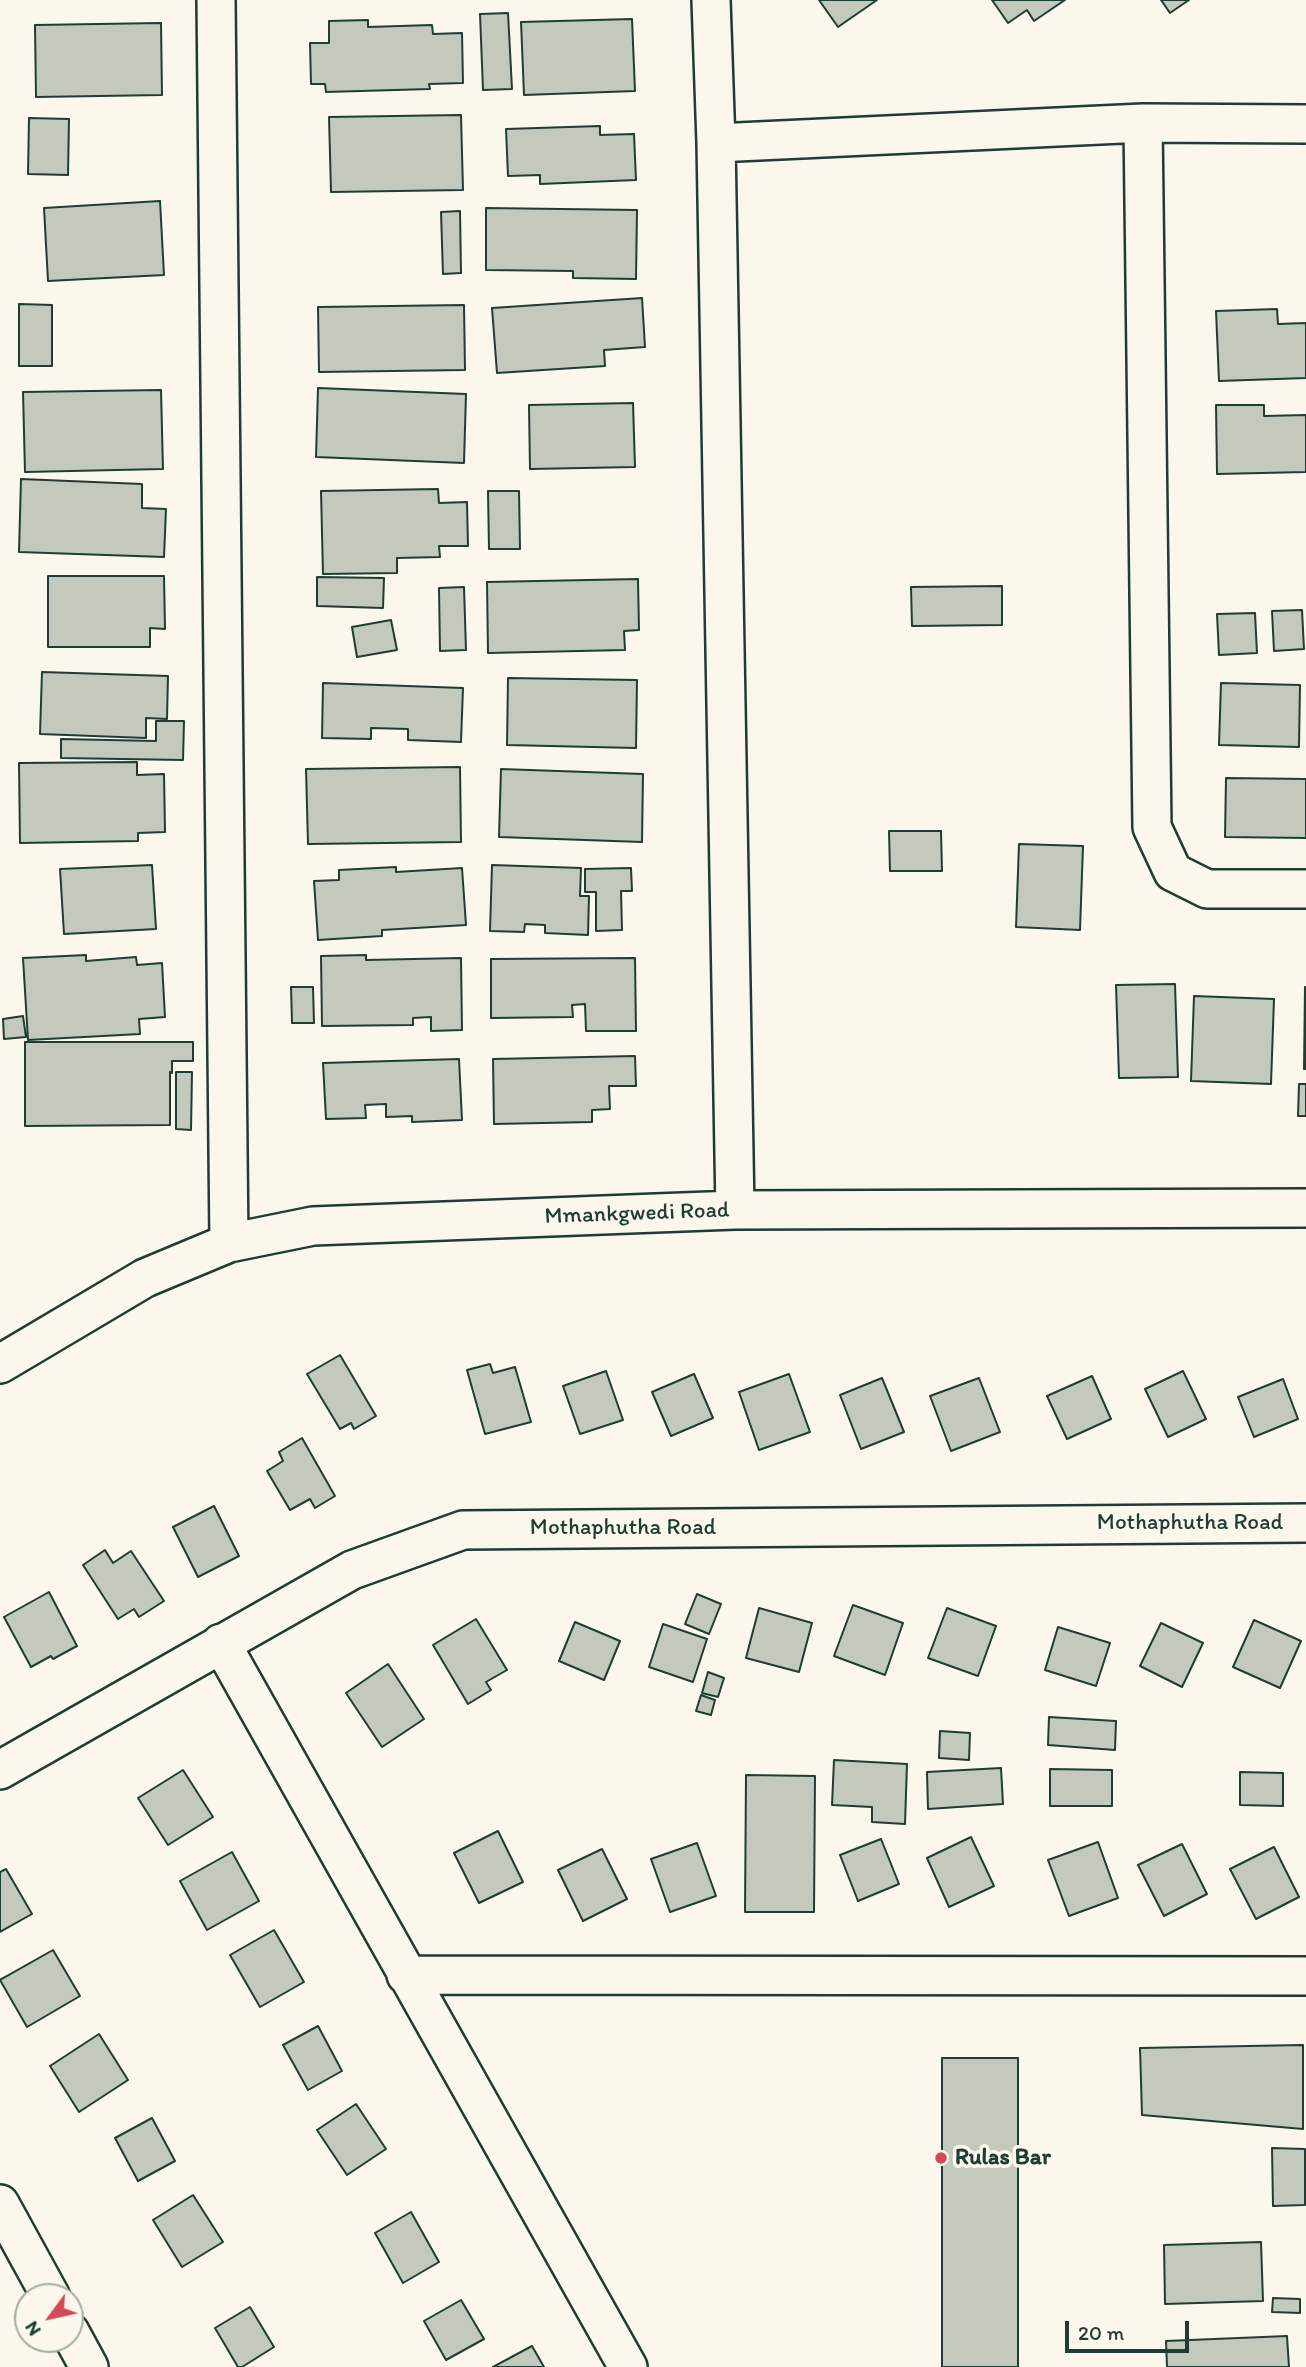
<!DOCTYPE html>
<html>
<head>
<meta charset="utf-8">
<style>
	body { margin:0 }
	#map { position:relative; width:1306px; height:2367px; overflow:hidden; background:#fbf7ec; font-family:Itim,sans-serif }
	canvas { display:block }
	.north { position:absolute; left:14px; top:2283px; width:70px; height:70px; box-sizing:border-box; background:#fbf7ec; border:2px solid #a3ada2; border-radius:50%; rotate:237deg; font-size:19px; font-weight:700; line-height:28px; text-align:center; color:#1f3d34 }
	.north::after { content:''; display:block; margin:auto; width:24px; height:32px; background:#d1495b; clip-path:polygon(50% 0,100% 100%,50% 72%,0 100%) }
	.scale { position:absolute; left:1065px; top:2321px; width:124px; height:32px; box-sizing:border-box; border:4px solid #1f3d34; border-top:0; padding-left:9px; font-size:21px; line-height:24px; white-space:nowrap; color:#1f3d34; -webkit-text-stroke:5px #fbf7ec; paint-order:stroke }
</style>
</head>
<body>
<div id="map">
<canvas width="1306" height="2367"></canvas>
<div class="north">N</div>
<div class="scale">20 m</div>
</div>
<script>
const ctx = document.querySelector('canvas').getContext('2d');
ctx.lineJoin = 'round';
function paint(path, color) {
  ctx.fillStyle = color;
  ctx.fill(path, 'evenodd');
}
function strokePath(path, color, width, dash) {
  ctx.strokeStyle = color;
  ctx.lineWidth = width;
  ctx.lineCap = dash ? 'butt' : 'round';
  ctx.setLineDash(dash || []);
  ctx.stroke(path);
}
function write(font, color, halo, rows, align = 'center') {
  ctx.font = font + ' Itim,sans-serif';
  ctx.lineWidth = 7;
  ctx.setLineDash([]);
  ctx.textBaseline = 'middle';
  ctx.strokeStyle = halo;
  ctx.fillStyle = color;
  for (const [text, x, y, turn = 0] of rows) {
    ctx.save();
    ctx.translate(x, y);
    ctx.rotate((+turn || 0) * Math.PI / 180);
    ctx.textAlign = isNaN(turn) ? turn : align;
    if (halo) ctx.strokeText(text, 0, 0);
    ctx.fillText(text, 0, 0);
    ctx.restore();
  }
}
const building = new Path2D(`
	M819,0h58l-39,27z
	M992,0h73l-31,21 -7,-11 -19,13z
	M1161,0h28l-19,13z
	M508,13l4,76 -29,1 -3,-76z
	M632,19l3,72 -111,4 -3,-73z
	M368,20v7l64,-2 1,9 29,-1 1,50 -34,1 1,5 -104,3 -1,-8h-14l-1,-41h19v-22z
	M161,23l1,72 -126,2 -1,-72z
	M461,115l2,75 -132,2 -2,-75z
	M29,118l40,1 -1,56 -40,-1z
	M600,126v9l34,-1 2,46 -96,4v-9l-32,1 -2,-47z
	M160,201l4,74 -116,6 -4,-73z
	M486,208l151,2 -1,69 -63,-1v-7l-87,-1z
	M460,211l1,62 -18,1 -2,-62z
	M642,298l3,49 -41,3 1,16 -108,7 -5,-65z
	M19,304l33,1v61h-33z
	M464,305l1,65 -146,2 -1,-65z
	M1277,309l1,15 28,-1v55l-87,3 -3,-70z
	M318,388l148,6 -2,69 -148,-6z
	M161,390l2,79 -138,3 -2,-80z
	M633,403l2,64 -105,2 -1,-64z
	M1216,405h48v11l42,-1v57l-89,2z
	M21,479l121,5v24l24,1 -2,48 -145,-5z
	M438,489l1,14 28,-1 1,44h-29l1,11 -43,1v15l-74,1 -2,-83z
	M488,491h31l1,58h-31z
	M48,576h116l1,53 -15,-1v19h-102z
	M317,577l67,1 -1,30 -66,-2z
	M638,579l1,51 -15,1 1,19 -137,3 -1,-71z
	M1002,586v39l-90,1 -1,-39z
	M464,587l2,63 -26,1 -1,-63z
	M1302,610l2,39 -30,2 -2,-40z
	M1255,613l2,40 -38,2 -2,-41z
	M391,620l6,30 -40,7 -5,-30z
	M42,672l126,4 -1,43 -21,-1v20l-106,-4z
	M508,678l129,2 -1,68 -129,-3z
	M323,683l140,5 -2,54 -53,-2v-11l-37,-1v11l-49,-1z
	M1221,683l79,2 -1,62 -80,-2z
	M156,721h28l-1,39 -122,-2v-19l95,2z
	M137,762v13l27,-1 1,58 -27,1v8l-118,2 -1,-80z
	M460,767l1,75 -153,2 -2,-75z
	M501,769l142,5 -1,68 -143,-5z
	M1226,778l80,1v59l-81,-1z
	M889,831h52l1,40h-52z
	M1019,844l64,2 -3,84 -64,-3z
	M152,865l4,64 -92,5 -4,-65z
	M492,865l89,3 -1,28h9l-1,39 -43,-2v-8l-20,-1 -1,8 -34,-1z
	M396,867v5l66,-4 4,57 -84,5v6l-64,4 -4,-59 25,-1v-10z
	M631,868l1,23h-11l1,39 -26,1v-39h-11v-23z
	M86,955v6l50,-4 1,8 25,-2 3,54 -26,2 1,15 -112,6 -5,-82z
	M366,955v5l95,-2 1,72 -31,1v-14l-18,1v7l-91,1 -1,-70z
	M635,958l1,73h-50l-1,-27 -13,1 1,12 -82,1v-59z
	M1175,984l3,93 -59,1 -3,-93z
	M291,987h22l1,36h-22z
	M1305,987h1v82h-2z
	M1194,996l80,3 -3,85 -80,-3z
	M23,1016l3,21 -22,2 -1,-20z
	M25,1042h168v19h-21v12l-2,-1v53l-145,1z
	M635,1056l1,30h-27l1,23 -18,1v12l-98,2 -1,-65z
	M459,1059l3,61 -50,2v-6l-26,1v-13l-21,1 1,13 -40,1 -3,-56z
	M176,1072h16l-1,58 -15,-1z
	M1299,1084h7v32h-8z
	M340,1355l36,61 -22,13 -3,-6 -11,6 -33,-55z
	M490,1364l3,9 22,-6 16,55 -46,12 -18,-64z
	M606,1371l17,49 -43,14 -17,-48z
	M1183,1371l23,48 -38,18 -23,-48z
	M694,1374l19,44 -42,18 -19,-44z
	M789,1374l21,58 -51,18 -20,-58z
	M1092,1376l19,43 -44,20 -20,-43z
	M882,1378l22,54 -43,17 -21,-54z
	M979,1378l21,54 -49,19 -21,-55z
	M1283,1379l15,40 -44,18 -16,-40z
	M302,1438l33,58 -20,12 -5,-9 -20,11 -23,-39 16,-10 -4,-9z
	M214,1506l25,50 -41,21 -25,-50z
	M105,1550l8,13 18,-12 33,50 -25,16 -5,-8 -16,10 -35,-54z
	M49,1592l28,54 -24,13 -2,-3 -20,11 -27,-50z
	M697,1594l24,10 -12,30 -24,-10z
	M853,1605l50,18 -18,52 -51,-19z
	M759,1608l53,15 -13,49 -53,-14z
	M947,1608l49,18 -18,50 -50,-18z
	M476,1619l31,51 -21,12 5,8 -23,14 -35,-59z
	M1254,1620l47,21 -21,47 -47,-21z
	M575,1622l45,19 -16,39 -45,-19z
	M1161,1623l42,20 -21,44 -42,-21z
	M663,1624l44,15 -14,43 -44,-15z
	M1058,1627l52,16 -14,43 -51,-16z
	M388,1664l36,55 -42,28 -36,-54z
	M708,1672l16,6 -6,19 -16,-4z
	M701,1695l14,5 -4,15 -15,-4z
	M1049,1717l67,4 -1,29 -67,-5z
	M940,1731l30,2 -1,27 -30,-2z
	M834,1760l73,4 -2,60 -33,-2v-15l-40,-2z
	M1001,1768l2,36 -75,5 -1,-37z
	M1050,1769l62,1v36h-62z
	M183,1770l30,47 -45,28 -30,-47z
	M1240,1772l43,1v33l-43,-1z
	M746,1775l69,1 -1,136h-69z
	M498,1831l25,51 -44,21 -25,-50z
	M971,1837l23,49 -45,21 -22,-49z
	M881,1839l18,45 -41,17 -18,-46z
	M1098,1842l20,56 -49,18 -21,-56z
	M697,1843l19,53 -46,16 -19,-53z
	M1182,1844l25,50 -43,22 -26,-51z
	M1274,1847l25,50 -43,22 -26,-50z
	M602,1849l25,50 -44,22 -25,-51z
	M232,1852l27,49 -52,29 -27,-49z
	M6,1869l26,45 -32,18v-60z
	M274,1930l30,52 -44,25 -30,-52z
	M53,1950l27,46 -53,31 -27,-47z
	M318,2026l24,45 -34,19 -25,-45z
	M99,2034l29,46 -49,32 -29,-46z
	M1303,2045v84l-161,-14 -2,-67z
	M942,2058h76v309h-76z
	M356,2104l30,45 -39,26 -30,-45z
	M152,2118l23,43 -37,20 -23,-43z
	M1272,2148l33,1v56l-32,1z
	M193,2195l30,47 -41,25 -29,-47z
	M411,2212l28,50 -36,21 -28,-50z
	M1261,2242l2,59 -98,3 -1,-59z
	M1273,2298l27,1v14l-28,-1z
	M461,2300l23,39 -38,21 -22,-39z
	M250,2307l24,40 -32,20h-4l-23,-39z
	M1287,2336l2,31h-122l-1,-26z
	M532,2346l12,21h-51z`);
paint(building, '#c4c9be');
strokePath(building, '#1f3d34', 2);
const street = new Path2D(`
	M216,0l13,1243
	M711,0l5,143 19,1067
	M1143,123l9,704 21,45 34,17h99
	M716,143l427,-20 163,1
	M0,1364l145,-86 84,-35 84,-17 422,-16 571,-2
	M221,1643l407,724
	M0,1770l352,-200 111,-40 843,-7
	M406,1975l900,1
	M0,2204l51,93
	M70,2332l19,35`);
strokePath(street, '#1f3d34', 42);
strokePath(street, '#fbf7ec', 37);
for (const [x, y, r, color] of [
	[941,2158,7,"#d1495b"]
]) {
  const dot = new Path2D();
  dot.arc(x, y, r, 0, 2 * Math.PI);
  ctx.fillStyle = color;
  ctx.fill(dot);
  strokePath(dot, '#fbf7ec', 2.5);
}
write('23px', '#1f3d34', '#fbf7ec', [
	["Mmankgwedi Road",637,1214,-2],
	["Mothaphutha Road",1190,1523],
	["Mothaphutha Road",623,1528]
]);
write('bold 23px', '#1f3d34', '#fbf7ec', [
	["Rulas Bar",955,2158]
], 'left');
</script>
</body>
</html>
